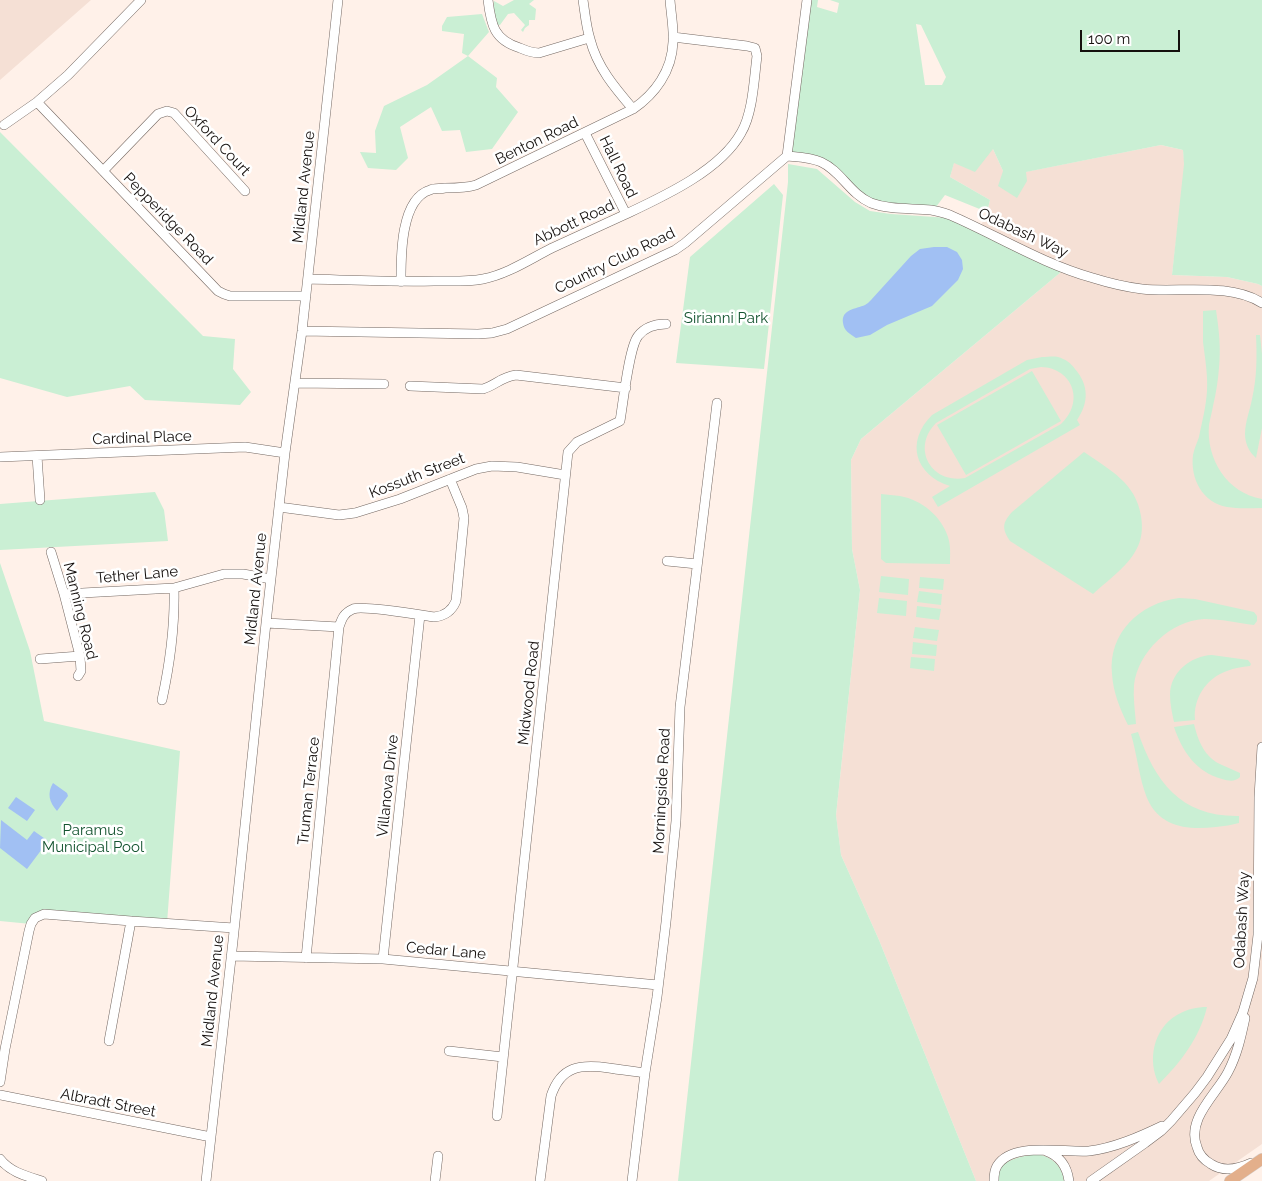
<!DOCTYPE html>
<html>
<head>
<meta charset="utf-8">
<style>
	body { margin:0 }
	#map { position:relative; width:1262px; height:1181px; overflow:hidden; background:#fff1e9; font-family:Raleway,sans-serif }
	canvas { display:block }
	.scale { position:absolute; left:1080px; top:30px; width:100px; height:22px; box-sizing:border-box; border:2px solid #15100e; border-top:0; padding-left:6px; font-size:15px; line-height:18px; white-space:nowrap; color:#15100e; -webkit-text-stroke:4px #fff; paint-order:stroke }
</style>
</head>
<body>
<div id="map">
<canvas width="1262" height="1181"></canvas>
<div class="scale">100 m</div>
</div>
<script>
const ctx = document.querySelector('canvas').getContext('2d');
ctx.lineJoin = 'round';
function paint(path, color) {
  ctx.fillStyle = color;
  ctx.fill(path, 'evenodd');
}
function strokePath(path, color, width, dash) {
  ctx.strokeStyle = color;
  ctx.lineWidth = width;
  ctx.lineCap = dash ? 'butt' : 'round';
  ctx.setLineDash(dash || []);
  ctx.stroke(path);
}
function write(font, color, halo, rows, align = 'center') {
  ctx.font = font + ' Raleway,sans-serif';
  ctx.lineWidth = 5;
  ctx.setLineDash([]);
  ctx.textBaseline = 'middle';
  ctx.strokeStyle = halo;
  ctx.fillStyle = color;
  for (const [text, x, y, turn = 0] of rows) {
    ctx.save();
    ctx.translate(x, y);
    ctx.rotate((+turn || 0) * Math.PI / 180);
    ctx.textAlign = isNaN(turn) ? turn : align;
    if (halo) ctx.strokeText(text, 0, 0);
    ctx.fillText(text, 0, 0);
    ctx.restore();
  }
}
paint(new Path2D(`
	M0,0h91l-91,80z
	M1161,145l22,5 2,17 -13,108 55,2 31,7 4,2v858l-53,37h-233l-97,-241 -38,-85 -5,-40 24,-225 -8,-41 -1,-89 10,-21 200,-167 1,-4 -82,-40 7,-16 3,-12 -40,-23 4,-15 39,-13 10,22 22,1z`), '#f5e0d5');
paint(new Path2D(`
	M514,0h20l-5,4 7,5 -1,11h-6v5l-4,3 -2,4 -2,-2 4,-5 -11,-12 -6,1 -8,11 -5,-1 -2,-13 1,-10 9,5z
	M808,0h10l-1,7 20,6 2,-10 -9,-3h432v286l-4,-2 -31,-7 -55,-2 12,-111 -1,-14 -22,-5 -135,27 1,9 -10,17 -19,-12 5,-15 -10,-22 -18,23 -21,-9 -4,14 40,23 -3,12 -42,-17 -12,16 -64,-9 -37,-33 -45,-13zM916,24l5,1 25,52 -4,8h-17z
	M482,14l7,18 -21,24 29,22 -1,9 22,25 -26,37 -26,3 -6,-22 -18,1 -11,-24 -31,20 8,31 -12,12 -28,-2 -8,-16 16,1 -1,-22 9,-25 43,-21 41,-29 -6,-3 2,-19 -22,-3v-5l5,-9z
	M0,132l203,204 32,3 -2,30 18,23 -11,13 -95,-5 -15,-14 -63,11 -67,-19z
	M788,164l29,5 38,33 15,9 21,3 58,4 112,54 -200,167 -10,21 1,89 8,41 -24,225 5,40 38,85 97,241h-298l110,-999z
	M774,184l9,11 -19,174 -88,-6 14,-106z
	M1216,310c3,20 5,38 3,58 -1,13 -3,25 -6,38 -1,6 -3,13 -4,19 -3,34 18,68 53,74v9c-12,0 -23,1 -35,-1 -24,-4 -37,-28 -34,-52 1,-6 4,-12 6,-18 3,-15 7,-30 8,-46 1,-16 -2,-33 -4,-49 0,-11 0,-21 0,-31z
	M1256,335h4l2,19v74l-6,30c-7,-6 -11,-15 -11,-24 0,-12 5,-24 7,-35 5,-21 5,-43 4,-64z
	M1042,357c6,0 11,-1 16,0 7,2 13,6 17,12 14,16 14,34 2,51l3,5 -142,82 -6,-10 18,-11c-35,-11 -45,-44 -18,-71l95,-55zM1041,367c32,1 44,35 20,57l-96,54c-34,6 -54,-30 -29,-55l94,-54z
	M1032,371l29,50 -95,54 -29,-50z
	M1084,452c26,18 52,31 57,64 2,12 1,24 -5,34 -8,16 -30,32 -43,44l-83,-53c-8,-12 -8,-18 2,-29z
	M155,492l9,18 4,31 -168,9v-46z
	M881,494c6,1 13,1 19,2 22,4 41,20 48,41 3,9 2,18 2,27l-64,-1 -5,-4z
	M0,563l30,88 14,70 136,30 -13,172 -123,-9 -13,10 -31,-3z
	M881,576l28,3 -1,16 -29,-3z
	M920,577l24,2 -1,11 -24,-2z
	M919,591l23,3 -1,11 -24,-3z
	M879,598l28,3 -1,15 -29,-3z
	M1179,598l16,1 59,13 3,4v5l-3,4c-16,-2 -33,-6 -50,-6 -34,2 -66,33 -70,66 -1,13 1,26 2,39l-8,1c-8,-16 -15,-33 -16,-51 -4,-41 28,-71 67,-76z
	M917,606l24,3 -2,11 -23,-3z
	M915,627l24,3 -2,11 -24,-3z
	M913,642l24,3 -1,11 -24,-2z
	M1212,655l36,5 3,4 -1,2c-8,1 -16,2 -23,5 -21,7 -34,28 -32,49l-21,2c-2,-9 -4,-18 -4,-27 0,-23 21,-39 42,-40z
	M911,657l24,2 -1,12 -24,-3z
	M1194,724c4,17 11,34 28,41 6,3 12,5 18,8v4c-5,5 -11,4 -18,2 -26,-7 -40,-28 -48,-52z
	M1138,732c17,50 43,85 101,84v7c-7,2 -15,3 -23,4 -28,3 -56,1 -69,-29 -8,-20 -10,-44 -16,-64z
	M1207,1007c-7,30 -26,55 -48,77 -12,-23 -6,-55 18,-69 10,-6 20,-8 30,-8z
	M1037,1154c15,3 25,11 27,27h-65c-1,-2 -2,-6 -1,-8 2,-13 28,-18 39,-19z`), '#caefd4');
paint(new Path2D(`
	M934,247h13l10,5 5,8 1,9 -5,11 -26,26 -45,19 -17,10 -14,3c-6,-4 -12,-7 -13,-15 -2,-14 13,-14 22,-18 2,-1 4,-3 6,-5l40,-44 9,-7z
	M53,783l14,10 1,3 -11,15c-8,-9 -10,-18 -4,-28z
	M16,797l19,13 -8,11 -19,-13z
	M1,820l26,20 7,-9 14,10 -21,28 -27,-21z`), '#a1c0f3');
const minor = new Path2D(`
	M488,0c3,25 6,40 32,48 7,3 12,5 19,5l50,-15
	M583,0c2,13 3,26 7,39 7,28 25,49 43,70
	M37,102l181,189 6,3 6,2h76
	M4,125l33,-23 31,-27 73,-75
	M585,133l41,81
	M787,156c11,1 23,1 34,6 20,9 29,32 50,41 19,7 40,5 60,7 7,1 13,3 19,5 48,21 93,49 143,63 16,5 33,9 49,11 36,4 87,-7 120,14
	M103,171l55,-57 9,-3 7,2 71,78
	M308,279c42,1 84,3 126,2 16,0 33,1 49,-2 25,-5 47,-20 69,-31 24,-11 48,-22 72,-33 38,-18 96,-44 117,-82 12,-20 13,-54 16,-77l-2,-8 -8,-2 -74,-9
	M401,282c0,-24 -1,-83 29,-92 4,-2 10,-1 15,-2 11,0 21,0 31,-3l157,-76c22,-15 39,-38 40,-67 1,-13 -2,-28 -3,-42
	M302,331l176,3 14,-1 15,-4 168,-79 10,-7 102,-87 20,-156
	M295,383l89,1
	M410,386l73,3c13,-4 18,-12 33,-14l110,13
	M37,456l3,44
	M0,457l245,-10 40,6
	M279,507l60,8 16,-2 45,-14 76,-30 16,-3 25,1 48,8
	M51,552l13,42 16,62 1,15 -3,5
	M667,561l30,3
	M64,594l110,-6 50,-14h19l28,5
	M266,623l73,4c3,-9 5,-14 14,-18 10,-4 67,6 81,8 11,-1 18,-6 22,-16l8,-83 -2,-10 -12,-29
	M40,659l40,-3
	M162,700c8,-37 13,-74 12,-112
	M231,956l152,3 275,26
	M306,958l33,-331
	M383,959l37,-344
	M1245,1018c-4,19 -8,37 -17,54 -12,23 -42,47 -31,75 2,8 7,13 14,17 12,8 27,5 40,-1
	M109,1041l22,-120
	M449,1051l54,6
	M0,1082l5,-33 24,-118 2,-7 4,-6 9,-4 87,7 103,7
	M0,1095l211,42
	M497,1116l71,-664 9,-10 43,-21c3,-17 9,-74 18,-85 7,-9 18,-12 28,-12
	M1046,1151c14,5 21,15 23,30
	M0,1159c10,13 26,17 42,22
	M206,1181l27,-240 33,-318 19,-170 17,-122 36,-331
	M435,1181l3,-25
	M540,1181l11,-85c10,-30 29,-32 58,-28 12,2 24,3 36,5
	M632,1181l13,-108 12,-76 9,-75 10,-101 4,-114 37,-304
	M994,1181c0,-5 0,-10 3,-15 15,-25 67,-13 92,-15 25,-3 50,-14 73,-25
	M1091,1181l54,-38 16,-12 10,-10 24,-28 12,-16 24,-38 12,-27 10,-34 5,-43 1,-138 3,-50`);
const major = new Path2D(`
	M1230,1181l32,-22`);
strokePath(minor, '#746862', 10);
strokePath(major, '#d5d4d4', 12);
strokePath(minor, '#fff', 9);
strokePath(major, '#e3af8b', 11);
write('15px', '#15100e', '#fff', [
	["Oxford Court",217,141,47],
	["Benton Road",537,141,-26],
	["Hall Road",618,167,64],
	["Midland Avenue",304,187,-84],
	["Pepperidge Road",168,219,46],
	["Abbott Road",574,223,-25],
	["Odabash Way",1023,233,25],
	["Country Club Road",615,261,-26],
	["Cardinal Place",142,438,-2],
	["Kossuth Street",417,476,-21],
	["Tether Lane",137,575,-5],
	["Midland Avenue",256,589,-84],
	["Manning Road",80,611,76],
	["Midwood Road",529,693,-84],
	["Villanova Drive",388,786,-84],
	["Truman Terrace",309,791,-84],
	["Morningside Road",662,791,-87],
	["Odabash Way",1242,920,-87],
	["Cedar Lane",446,951,5],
	["Midland Avenue",213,991,-84],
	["Albradt Street",108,1103,11]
]);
write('15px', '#145430', '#fff', [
	["Sirianni Park",726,318],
	["Paramus",93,830],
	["Municipal Pool",93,847]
]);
</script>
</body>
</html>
